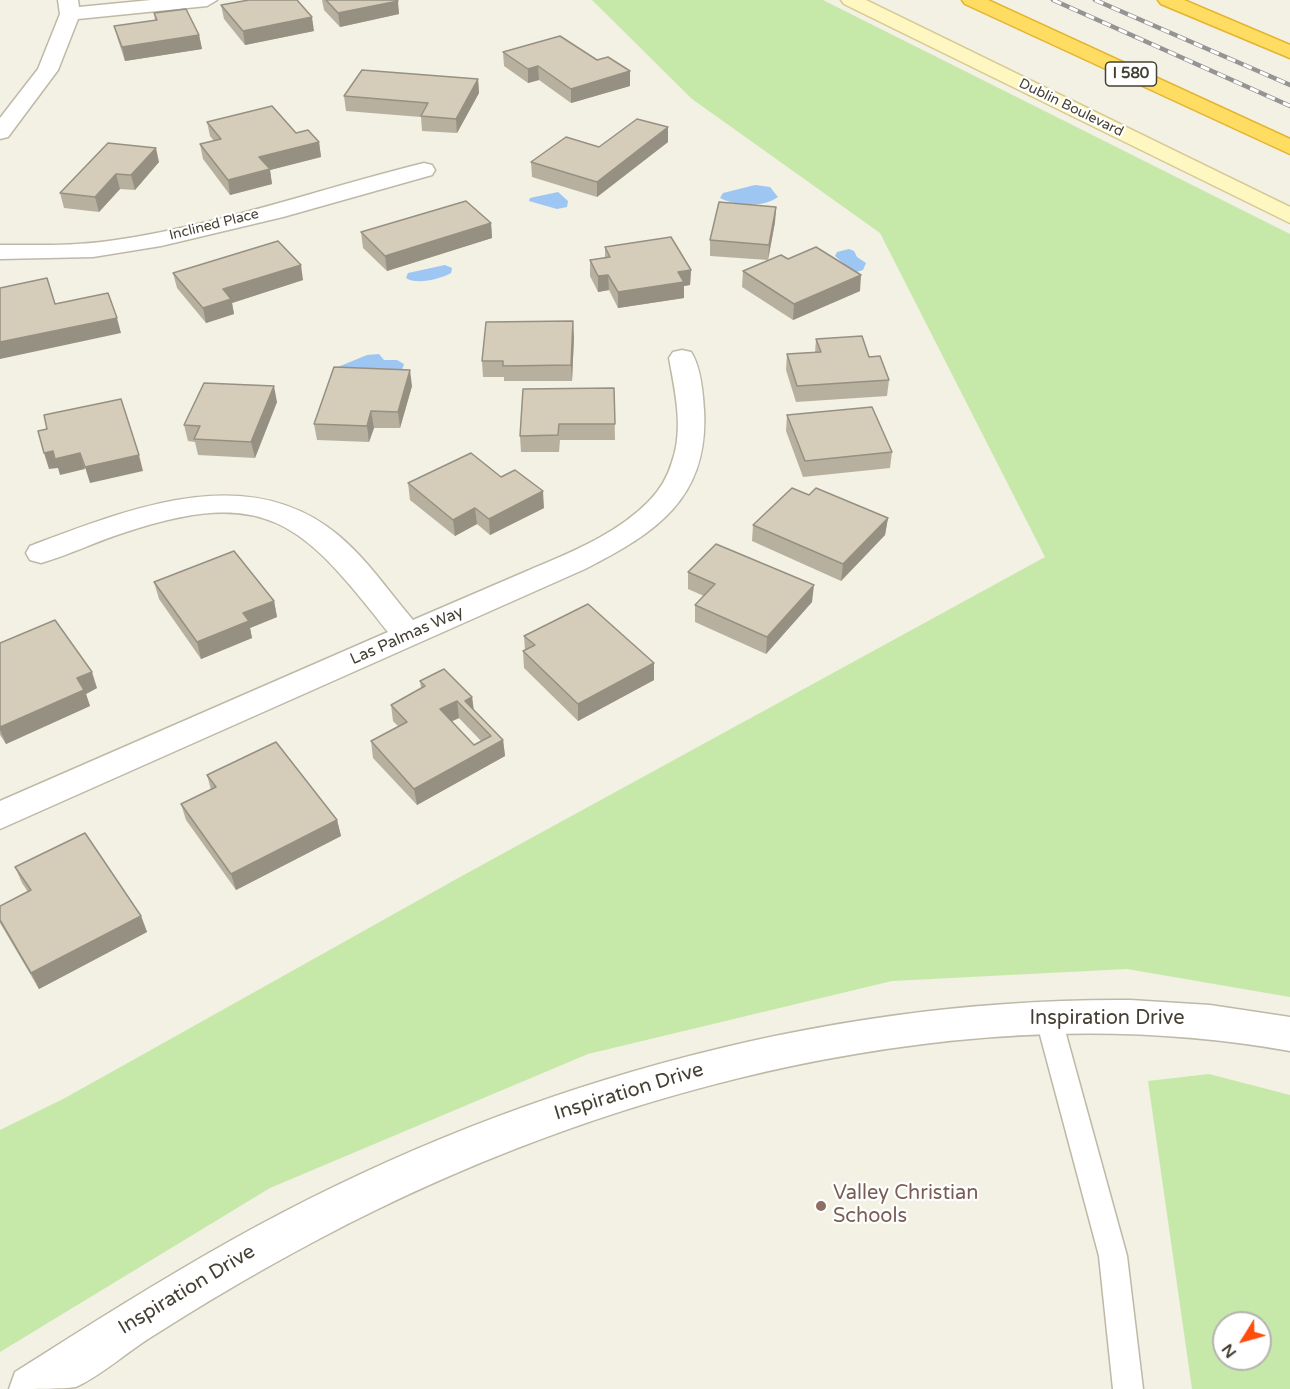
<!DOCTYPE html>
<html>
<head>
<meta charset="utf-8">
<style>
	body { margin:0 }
	#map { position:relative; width:1290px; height:1389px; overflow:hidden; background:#f3f0e4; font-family:"Varela Round",sans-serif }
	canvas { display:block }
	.north { position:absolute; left:1212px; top:1311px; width:60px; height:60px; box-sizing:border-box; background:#fff; border:2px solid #b5b3ae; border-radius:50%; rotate:233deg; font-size:16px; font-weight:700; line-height:24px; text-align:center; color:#454034 }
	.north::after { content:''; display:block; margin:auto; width:21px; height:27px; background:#ff4d0e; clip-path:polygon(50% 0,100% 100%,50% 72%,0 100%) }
</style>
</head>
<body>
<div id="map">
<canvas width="1290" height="1389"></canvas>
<div class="north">N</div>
</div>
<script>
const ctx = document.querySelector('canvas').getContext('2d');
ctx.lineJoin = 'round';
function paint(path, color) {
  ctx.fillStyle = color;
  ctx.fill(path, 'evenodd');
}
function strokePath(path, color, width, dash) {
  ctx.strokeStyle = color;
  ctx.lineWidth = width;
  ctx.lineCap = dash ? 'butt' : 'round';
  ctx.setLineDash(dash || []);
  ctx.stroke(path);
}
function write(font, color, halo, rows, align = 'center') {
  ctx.font = font + ' "Varela Round",sans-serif';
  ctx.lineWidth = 4.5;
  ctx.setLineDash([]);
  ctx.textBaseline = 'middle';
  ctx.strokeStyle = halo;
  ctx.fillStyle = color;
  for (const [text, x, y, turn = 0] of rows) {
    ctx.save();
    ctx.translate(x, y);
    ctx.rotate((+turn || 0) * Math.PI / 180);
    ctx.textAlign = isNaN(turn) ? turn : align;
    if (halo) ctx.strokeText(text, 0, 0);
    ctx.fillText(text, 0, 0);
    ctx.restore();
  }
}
paint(new Path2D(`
	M592,0h231l467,234v763l-163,-28 -235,12 -304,73 -318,134 -270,164v-222l65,-32 395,-221 585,-320 -165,-324 -188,-134z
	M1209,1074l81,21v294h-98l-44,-308zM1224,1323h36v36h-36z`), '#c6e9aa');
paint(new Path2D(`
	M755,185l15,2 8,10c-15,11 -42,9 -58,1l3,-5z
	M558,192l10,9 -1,6 -10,2 -28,-8 1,-3z
	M849,249l5,2 3,6 9,6 -3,7 -13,4 -7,-5 1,-5 -9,-8 2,-4z
	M445,265l7,3 -1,5c-10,6 -35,12 -45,5l2,-5z
	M379,354l5,6h13l7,4 -2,6 -63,7 -7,-5 1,-3 34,-14z`), '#9dc6f2');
const lane = new Path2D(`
	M1048,1005l9,3 4,8 66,240 16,133h-30l-14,-133 -64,-240 4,-8z`);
const street = new Path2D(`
	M58,0h20l1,7 72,-7h66l-10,6 -129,13 -20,51 -50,67 -8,2v-21l38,-49 22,-55z
	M424,163l8,2 3,5 -3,5 -149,42 -122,29 -68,11 -93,2v-14c36,0 73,1 109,-4 108,-15 210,-52 315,-78z
	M682,350l9,2c10,15 12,41 13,58 5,88 -48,123 -119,159l-585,260v-28l388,-169c-86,-110 -122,-147 -265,-99 -28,9 -54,22 -82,30l-11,-3 -4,-7 4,-7c97,-36 217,-87 308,-11 29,24 51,57 75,85 38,-16 76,-33 114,-49 42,-18 89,-36 122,-70 11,-11 19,-25 23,-39 12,-33 3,-71 -3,-104l4,-6z
	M1130,1000l80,5 80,12v34c-303,-55 -641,26 -914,159 -76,37 -149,79 -220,124 -27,16 -52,40 -80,53 -13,2 -51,2 -67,2l6,-17c71,-45 142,-90 215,-131 273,-153 587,-243 900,-241z`);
const secondary = new Path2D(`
	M841,0h25l424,207v16l-446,-219z`);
const highway = new Path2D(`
	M962,0h26l302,139v15l-325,-150z
	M1158,0h26l106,45v13l-129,-54z`);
strokePath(lane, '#beb9a6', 3);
strokePath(street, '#beb9a6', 3);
strokePath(secondary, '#d5ca92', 3);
strokePath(highway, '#e3b42e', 3);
paint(lane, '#fff');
paint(street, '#fff');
paint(secondary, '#fff7c1');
paint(highway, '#ffdc62');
const rail = new Path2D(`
	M1053,0l237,106
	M1095,0l195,85`);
strokePath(rail, '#949494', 4.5);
strokePath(rail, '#fff', 3, [9]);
paint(new Path2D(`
	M322,0h75l2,14 -59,13 -16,-17z
	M221,5l93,26 -69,14 -21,-26z
	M154,13l45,22 3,14 -77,12 -7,-21 -4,-14 41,-6z
	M503,52l127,34 -59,17 -32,-23 -11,3 -24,-17z
	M478,79l1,14 -22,40 -35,-2 -1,-14 -75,-6 -2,-15z
	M207,122l89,11 23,9 2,15 -51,13 2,14 -42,11 -27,-36 -3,-15 14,-3 -4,-5z
	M668,142l-71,55 -65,-20 -1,-15 68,-15z
	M108,143l51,19 -24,28 -15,-1 -21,23 -35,-4 -4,-15z
	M776,207l-1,15 -7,38 -58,-4v-16z
	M491,223l1,15 -105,33 -24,-23 -2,-16z
	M605,247l86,23 -1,15 -6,1v12l-66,10 -9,-18 -11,2 -8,-16v-16l15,-2z
	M788,259l72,32 -67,29 -51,-33 1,-16z
	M173,273l130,7 -71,23 2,11 -28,9 -29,-35z
	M574,337l-2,44h-68v-4h-21l-1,-16z
	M816,339l53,18 20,23 -2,16 -91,6 -10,-32 1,-16 28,-1z
	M412,386l-12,42h-26l-5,14 -52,-2 -3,-16z
	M614,388l1,52h-55l-1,12h-38l-1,-16z
	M277,402l-22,56 -57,-3 -3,-13 -7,-1 -4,-16z
	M787,415l105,37 -2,16 -87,9 -17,-46z
	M501,477l43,31 -54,27 -13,-11 -22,12 -45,-36 -2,-17z
	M888,518l-3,17 -44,46 -89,-40 1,-16z
	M688,572l124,30 -46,52 -71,-32v-17l9,-9 -16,-7z
	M154,582l120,19 3,16 -27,11 2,10 -51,21 -42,-60z
	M524,636l130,27v17l-76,41 -54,-53 -1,-17 2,-1z
	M0,643l97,45 -11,6 4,12 -84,38 -6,-9z
	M420,681l52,16 2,13 29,30 2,16 -88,49 -44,-47 -2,-17 27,-15 -5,-5 -2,-16 30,-17zM459,718l22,23 -7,4 -23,-24z
	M207,775l130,45 4,16 -105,54 -50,-70 -5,-16 30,-14z
	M15,867l126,49 6,16 -108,57 -39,-66v-17l28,-14 -6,-9z`), '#b7b09f');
paint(new Path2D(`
	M398,1l1,13 -59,13 -2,-14z
	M312,17l2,14 -69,14 -2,-14z
	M199,35l3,14 -77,12 -3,-14z
	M538,66l1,14 -11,3v-14z
	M630,71v15l-59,17v-14z
	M478,79l1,14 -22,40 -1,-14z
	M668,127v15l-71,55v-15z
	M319,142l2,15 -51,13 2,14 -42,11 -2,-15 31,-23z
	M156,148l3,14 -24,28 -4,-15z
	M116,174l4,15 -21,23 -4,-15z
	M776,207l-1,15 -7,38 1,-15z
	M491,223l1,15 -105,33 -2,-15z
	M301,265l2,15 -71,23 2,11 -28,9 -3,-15 20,-19z
	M691,270l-1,15 -6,1v12l-66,10v-16l60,-20z
	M608,275l1,15 -11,2v-16z
	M861,275l-1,16 -67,29 1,-16z
	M117,318l4,15 -121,26v-17z
	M573,321l1,16 -2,44 -1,-16z
	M410,370l2,16 -12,42 -2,-16z
	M274,386l3,16 -22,56 -4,-16z
	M371,411l3,17 -5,14 -2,-16z
	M53,451l27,2 5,16 -25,6 -2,-7 -9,1 -5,-16z
	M139,455l4,16 -53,12 -5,-16z
	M543,491l1,17 -54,27 -1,-16z
	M475,508l2,16 -22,12 -2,-16z
	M888,518l-3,17 -44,46 2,-17z
	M814,585l-2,17 -46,52 1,-17z
	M274,601l3,16 -27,11 2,10 -51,21 -4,-17 46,-29z
	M654,663v17l-76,41v-17z
	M92,672l5,16 -11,6 4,12 -84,38 -6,-14v-3l77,-49z
	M472,697l2,17 -9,-13z
	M457,701l2,17 -17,8 -2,-17z
	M503,740l2,16 -88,49 -3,-16z
	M337,820l4,16 -105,54 -5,-16z
	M141,916l6,16 -108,57 -8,-16z`), '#959082');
const building = new Path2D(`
	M249,0h48l15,17 -69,14 -22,-26z
	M326,0h71l1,1 -60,12z
	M186,9l13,26 -77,12 -8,-21 43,-6 -3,-7z
	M560,36l37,24 11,-3 22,14 -59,18 -33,-23 -10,3 -25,-17z
	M362,70l116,9 -22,40 -35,-3 7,-13 -84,-7z
	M272,106l24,27 12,-3 11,12 -60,15 11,12 -42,11 -28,-36 21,-5 -14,-17z
	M637,119l31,8 -71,55 -66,-20 35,-25 33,10z
	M108,143l48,5 -25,27 -15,-1 -21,23 -35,-4z
	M466,201l25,22 -106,33 -24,-24z
	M719,202l57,5 -7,38 -59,-5z
	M671,237l20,33 -13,2 6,10 -66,10 -10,-17 -10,1 -8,-16 20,-3 -5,-10z
	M278,241l23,24 -78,24 8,10 -28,9 -30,-35z
	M816,247l45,28 -67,29 -51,-33 38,-16 7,4z
	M47,278l8,26 53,-11 9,25 -117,24v-54z
	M573,321l-2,44 -68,1v-5h-21l4,-39z
	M862,336l7,21 11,-1 9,24 -92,6 -10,-32 34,-2 -5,-13z
	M334,367l76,3 -12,42 -27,-1 -4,15 -53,-2z
	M204,383l70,3 -23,56 -57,-3 6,-13 -16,-1z
	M614,388l1,36h-56l-1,11 -38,1 3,-47z
	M121,399l18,56 -54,12 -5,-14 -25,6 -2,-8 -9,2 -6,-22 9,-2 -3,-14z
	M872,407l20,45 -87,9 -18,-46z
	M471,453l30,24 14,-7 28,21 -54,28 -14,-11 -22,12 -45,-37z
	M792,488l17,7 7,-7 72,30 -45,46 -90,-39z
	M716,544l98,41 -47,52 -72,-32 20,-21 -27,-12z
	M234,551l40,50 -31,12 6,8 -52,21 -43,-60z
	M588,604l66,59 -76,41 -55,-53 12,-6 -11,-9z
	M55,620l37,52 -15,6 7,12 -84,37v-84z
	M444,669l28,28 -7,4 38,39 -89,49 -43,-48 36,-19 -16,-17 34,-19 -5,-5zM457,701l34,35 -17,9 -34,-36z
	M276,742l61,78 -106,54 -50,-70 35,-17 -9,-12z
	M85,833l56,83 -110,57 -31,-53v-14l31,-16 -16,-23z`);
paint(building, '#d5cdb9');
strokePath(building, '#959082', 1.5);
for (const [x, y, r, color] of [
	[821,1206,6,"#8d6e63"]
]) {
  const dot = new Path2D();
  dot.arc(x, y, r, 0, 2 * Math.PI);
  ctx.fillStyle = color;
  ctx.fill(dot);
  strokePath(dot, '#fff', 2);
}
write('14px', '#454034', '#fff', [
	["Dublin Boulevard",1071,108,26],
	["Inclined Place",214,225,-14]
]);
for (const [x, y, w] of [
	[1131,74,51]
]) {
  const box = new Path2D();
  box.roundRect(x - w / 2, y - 12, w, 24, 4.5);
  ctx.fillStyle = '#fff';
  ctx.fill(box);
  strokePath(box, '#454034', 1.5);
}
write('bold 15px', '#454034', null, [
	["I 580",1131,74]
]);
write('16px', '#454034', '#fff', [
	["Las Palmas Way",407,636,-24]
]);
write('20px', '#454034', '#fff', [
	["Inspiration Drive",1107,1019],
	["Inspiration Drive",629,1092,-17],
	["Inspiration Drive",187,1290,-31]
]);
write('20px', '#785e54', '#fff', [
	["Valley Christian",833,1194],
	["Schools",833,1217]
], 'left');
</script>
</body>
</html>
